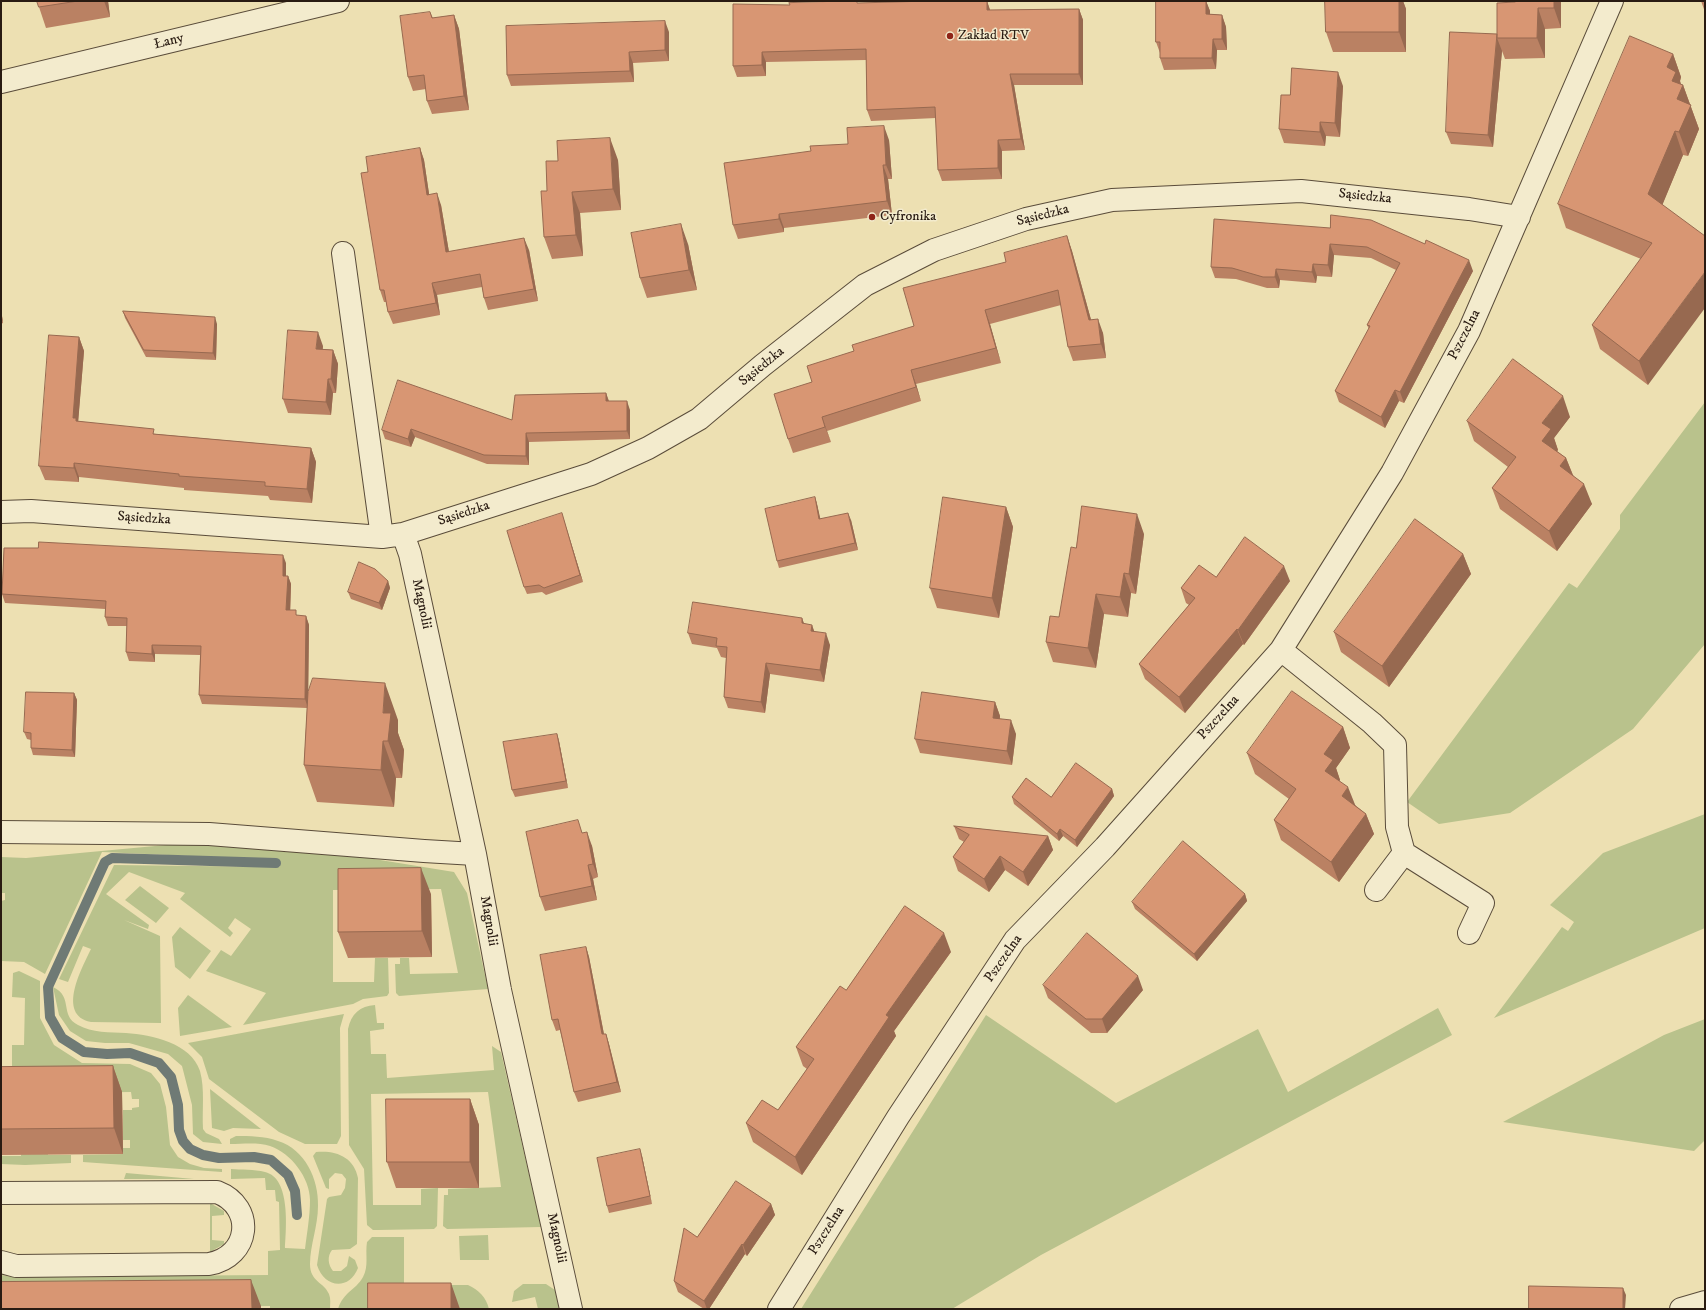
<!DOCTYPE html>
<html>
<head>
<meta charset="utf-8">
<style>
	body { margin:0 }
	#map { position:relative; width:1706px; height:1310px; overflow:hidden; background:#ede0b2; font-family:"IM FELL DW Pica",serif }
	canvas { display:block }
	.frame { position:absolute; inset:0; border:2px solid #291b12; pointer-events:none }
</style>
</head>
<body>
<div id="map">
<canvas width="1706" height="1310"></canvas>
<div class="frame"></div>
</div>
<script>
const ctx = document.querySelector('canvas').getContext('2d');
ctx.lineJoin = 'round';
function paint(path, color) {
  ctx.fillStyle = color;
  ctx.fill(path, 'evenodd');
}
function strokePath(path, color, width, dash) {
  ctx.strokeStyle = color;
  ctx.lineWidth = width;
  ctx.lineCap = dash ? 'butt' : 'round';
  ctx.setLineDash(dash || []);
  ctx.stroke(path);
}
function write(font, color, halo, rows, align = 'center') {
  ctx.font = font + ' "IM FELL DW Pica",serif';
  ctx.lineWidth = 3;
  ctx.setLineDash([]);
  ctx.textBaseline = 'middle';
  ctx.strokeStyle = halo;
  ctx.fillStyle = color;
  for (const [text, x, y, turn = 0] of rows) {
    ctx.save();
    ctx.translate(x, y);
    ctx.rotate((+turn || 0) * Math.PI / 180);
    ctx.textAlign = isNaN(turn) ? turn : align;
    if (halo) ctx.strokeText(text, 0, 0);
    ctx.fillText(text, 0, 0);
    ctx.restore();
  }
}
paint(new Path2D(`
	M1705,402v242l-72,85 -123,84 -71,11 -32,-22 162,-219 8,5 43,-59v-14z
	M1705,814v114l-211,90 68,-91 6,4 6,-9 -24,-17 53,-52z
	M209,841l122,11 123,20 13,21 21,96 -89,7 -3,-3 -1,-29h5v-6h9l1,16 48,-1 -17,-84 -108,1v92h41l1,-24h13l1,35 -2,3 -24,3 -10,5 -110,21 23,-32 -60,-22 15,-21 10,6 20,-27 -16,-11 -7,10 5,5 -3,4 -50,-38 5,-6 -56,-21 -23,22 43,31 -1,4 -24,-9 36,16 1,87 -70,-1c-35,-7 -9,-54 0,-73l-8,-3 -15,36 -9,-3 55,-114 166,2v-7l-178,-8 -57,122 -21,-12 -23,-1v-60l4,-1v-7h-4v-36l25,1z
	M140,886l29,22 -13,15 -31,-23z
	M180,927l31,24 -21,28 -15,-12 -3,-30z
	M19,971l21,10v37l14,27 28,18 48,1 21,9 9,11 6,23 4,38 8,12 12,7 14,4 18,1v3l-139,-10v-7l40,-1v-6h7v-8h-7v-30h9v-2l7,-1v-8h-7l-1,-7 -83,1 -47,-23 11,-1v-24h12l1,-47 -13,-1 1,-24z
	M53,987c21,10 6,28 25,38 14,8 32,7 48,8 26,2 65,10 74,38 5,18 2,39 3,58l3,4 13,6 3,5 -19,-2 -10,-8 -1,-29 -10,-39 -14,-12 -39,-11h-24l-19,-2 -16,-10 -11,-16z
	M188,995l44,32 -52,9 -2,-28z
	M375,1005l2,18h7v6l-14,2 1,23h15l1,24 107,-8 -2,-24 9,6 40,175 -94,2 -4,-3 1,-31h4v-6l53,-2 -13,-95 -117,2 2,111h48v-16l17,-1 -1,38 -3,3 -56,1h-5l-6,-5 -3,-56 -15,-24 -1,-116c3,-15 12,-23 27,-24z
	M1438,1008l14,27 -411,220 -89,54h-151l185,-294 130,88 142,-74 30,63z
	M344,1014l-4,14 1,108 -4,8h-32l-26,-12 -70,-53 -7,-22 -14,-14z
	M1705,1019v121l-11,11 -191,-29 161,-87z
	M210,1089l51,40 -28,-1 -9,3 -12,-3z
	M236,1136c14,0 28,0 42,5 27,8 41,39 40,65 0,20 -8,39 -8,58 0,18 14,18 19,30 2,5 1,10 1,15h-60v-3l-84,1v2l-185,-1v-33l11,2 256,-2v-24l12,-1 -1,-48 -3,-1 -1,-11h-9l-1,-12 -34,1v-10c10,1 23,0 34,3 26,6 21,57 20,76l20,1c2,-16 5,-33 5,-49 0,-22 -19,-47 -40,-54 -12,-4 -27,-2 -40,-2v-5z
	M48,1140v15h23v8l-46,2 -24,-1v-8h20v-15z
	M316,1152c20,-2 38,5 42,26l-1,66 -7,5 -18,1c-5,6 -4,15 1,21h8l6,-5 2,-10 6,4 3,8c-9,23 -34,20 -41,-3l10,-66 2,-2 12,-2 4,-7 1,-9 -4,-5 -7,-1 -6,6v10l-3,-1 -13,-32z
	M126,1173l68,6h-70z
	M210,1203l14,8v4l-12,1v24l12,1v3l-14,8z
	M488,1235l1,25h-29l-1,-24z
	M372,1237h32v48h64c11,5 18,12 21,24h-151c6,-18 17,-18 25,-32 6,-11 2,-23 4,-35z
	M523,1284h23l9,6 4,19h-21l-3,-12 -23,5 2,-11z`), '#b9c28c');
strokePath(new Path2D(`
	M276,863l-164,-5 -7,4 -57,125 2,30 12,21 22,14 23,2 23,-1 29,10 12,14 7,28 1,25 4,11 7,8 13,6 16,3 35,-1 17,3 17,15 7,16 2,24`), '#6f7a75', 10);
const minor = new Path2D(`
	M1,82l337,-81
	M343,253l39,284
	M1,512l30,-1 351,26 21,-3 188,-60 57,-26 51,-29 64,-54 102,-80 69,-35 92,-31 86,-19 189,-9 168,18 50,8
	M403,534l7,20 65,300 25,136 71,319
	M1281,650l91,73 23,22 2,82 7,26 79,50 -14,30
	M1,832l208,2 215,17 51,3
	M1376,890l28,-37
	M1,1193l216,-1c39,15 33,65 -8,72l-193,2 -15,-4
	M779,1309l119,-192 117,-177 90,-93 176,-197 111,-177 77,-142 143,-330
	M1681,1309l24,-7`);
strokePath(minor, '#5a4c3a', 24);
strokePath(minor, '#f3ebcd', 22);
paint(new Path2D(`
	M37,1h71l2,16 -64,11z
	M987,1l3,9 89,-1 4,11v65h-69l11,65 -23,1v28l-60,2 -4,-11 -2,-52 -65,3 -4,-11 -1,-50 -100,2v14l-29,1 -4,-11 57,-61 68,-2z
	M1156,1h50l4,10v3l12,1 4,12 1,23h-10l-1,19 -52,1 -4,-12v-5l-4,-11z
	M1325,1h78l3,8v43h-73l-7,-20z
	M1515,1h46v27l-16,1v29l-40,1 -3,-8 -9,96 -42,-3 -5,-12 51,-98 18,-32z
	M1701,1h4v11z
	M430,12l3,6 21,-3 5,14 10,81 -37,4 -5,-13 -1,-12 -13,2 -5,-14z
	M669,32v29l-36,2 1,19 -123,4 -4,-11z
	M1673,54l8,23 -1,4 1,4h2l16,44 -11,27 -5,-1 -21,50 -14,180 -48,-36 -8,-24 49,-66 -75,-31 -8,-24z
	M1343,86l-3,51 -14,-1 -1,10 -41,-3 -5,-14 11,-34z
	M889,140l3,39h-4l4,36 -108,13v4l-46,7 -5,-14 78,-74z
	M420,148l4,12 5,34 12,11 8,47 80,-2 9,51 -50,9 -4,-12 -2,-11 -45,8 3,20 -47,9 -5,-12 -2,-10h-2l-4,-12 -12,-118z
	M618,160l3,50 -41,3 3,43 -31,3 -8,-22 3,-46z
	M1330,228l143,43 -69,132 -5,-2 -14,27 -46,-26 -4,-11 34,-62 -2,-4 29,-55 -25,-12 -37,-3 -2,22 -15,-1 -1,7 -36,-3 -1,8h-12l-31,-9 -21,-1 -4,-11z
	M1067,236l5,15 19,69 12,13 3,25 -33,3 -5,-14 -7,-42 -71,19 11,39 -85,21 5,17 -94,30 4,11 -38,11 -5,-14 24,-57 42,-31 60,-25 92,-64z
	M688,244l9,46 -50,8 -7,-20z
	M1,309l2,14 -2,1z
	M123,311l94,13 -1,36 -70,-3 -21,-39z
	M79,337l5,14 -6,70 78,13 155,14 5,14 -4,41 -42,-3 -2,-4 -84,-6v-2l-105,-11v5l-34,-2 -6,-14z
	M323,346l-1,3 11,1 5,14 -2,29h-3l-2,22 -43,-2 -5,-14z
	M606,393l3,8 21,9v29l-101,3v23l-42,-1 -72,-27 -4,10 -26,-8 -3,-9 130,-10z
	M1570,417l-16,21 4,12 -1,1 9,7 7,17 19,29 -35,47 -57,-42 -8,-21 16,-21 -34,-26 -7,-20z
	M815,497l2,7 3,15 31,1 7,30 -79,18 -2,-7z
	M1006,507l7,20 -14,91 -62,-10 -7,-20z
	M564,520l19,62 -37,13 -4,-3 -15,2 -3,-7z
	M1144,534l-8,60 -5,-1 -3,24 -24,-3 -8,54 -43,-6 -7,-20 13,-25 17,-69z
	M1463,554l8,20 -82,113 -48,-35 -7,-20z
	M286,563v13h2l3,8 -1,26 8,6h8l3,9 -1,72 90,23v13l6,17 -2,28h-6l-2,29 -77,-5 -13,-37 3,-57 -105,-4 -3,-9 1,-40 -45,-1v8l-26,-1 -3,-9 1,-26h-19l-3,-9v-8l-100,-6 -3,-9z
	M1216,577l74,4 -46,64 -1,-1 -58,69 -40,-34 -6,-15 50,-59 -3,-2 -5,-15z
	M388,581l2,7 -8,22 -31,-11 -3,-7z
	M802,618l2,6 8,1 2,7 16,13 -6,37 -54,-8 -5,39 -37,-5 -4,-11 2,-39 -5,-1 -4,-9 -25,-4 -4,-11z
	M74,693l3,7 -2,57 -42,-2 -2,-7v-8l-4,-1 -3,-7z
	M995,702l5,14v3l16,15 -4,31 -92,-12 -5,-14z
	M1343,727l7,21 -14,20 4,12 -1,1 16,24 11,9 8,20 -35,48 -58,-42 -7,-20 15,-21 -34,-25 -8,-21z
	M557,734l2,7 9,47 -53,9 -3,-7z
	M1112,789l2,7 -37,51 -14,-11 -4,5 -45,-37 -2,-7h39z
	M954,826l94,10 5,14 -25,36 -23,-16 -16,22 -31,-21 -5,-14 11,-15 -5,-3z
	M583,833l9,13 6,31 -5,2 4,21 -52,11 -5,-14z
	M431,894l1,63 -84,1 -10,-26z
	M1245,894l2,7 -50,60 -62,-52 -3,-7z
	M586,947l3,10 15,77h2l3,10 12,48 -43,10 -4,-10 -14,-62 -4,1 -4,-11z
	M951,952l-57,79 2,5 -94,139 -49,-33 -7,-19 32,-13 29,-41 -4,-3 -7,-19 50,-57z
	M1043,985l100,5 -36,43h-16l-43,-35z
	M113,1066l9,26 1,62 -122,1v-88z
	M470,1099l9,26v63h-83l-9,-26z
	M642,1156l10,48 -43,9 -2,-7z
	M771,1204l4,11 -28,41 -2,-2 -36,55h-5l-26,-17 -4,-11 23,-44z`), '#ba8163');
paint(new Path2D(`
	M104,1h4l2,16z
	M987,1l3,9h-3z
	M1206,1l4,10v15l-4,-12z
	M1399,1h4l3,8v43l-7,-20z
	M1554,1h7v27l-7,-20z
	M1538,8l7,21v29l-8,-20z
	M1079,9l4,11v65l-4,-11z
	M454,15l5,14 10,81 -5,-14z
	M1222,15l4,12 1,23 -5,-11z
	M665,21l4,11v29l-4,-11z
	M1497,38l5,13 -9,96 -5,-12z
	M1213,39l4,11 -1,19 -4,-11z
	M629,52l4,11 1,19 -4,-11z
	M762,52l4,10v14l-4,-11z
	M1673,54l8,23 -1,4 2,7 1,-3 16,44 -11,27 -9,-24 -2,-33 -10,-32z
	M1338,72l5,14 -3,51 -5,-14z
	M1010,74l4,11 11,65 -4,-11z
	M1320,122l6,14 -1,10 -5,-14z
	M884,126l5,14 3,39 -6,-14z
	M1675,131l8,24 -26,63 -9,-24z
	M610,138l8,22 3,50 -8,-21z
	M998,140l4,11v28l-4,-11z
	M420,148l4,12 7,47 -4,-12z
	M883,165l5,14 4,36 -5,-14z
	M572,192l8,21 3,43 -7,-21z
	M437,193l4,12 10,59 -5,-12z
	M779,214l5,14v4l-5,-13z
	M681,224l7,20 9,46 -8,-20z
	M1067,236l5,15 23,83 -6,-14z
	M524,238l5,12 9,51 -4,-12z
	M1330,244l4,11 -2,22 -4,-12z
	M1469,260l4,11 -69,132 -4,-11z
	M1313,264l4,12 -1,7 -4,-11z
	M1276,269l4,11 -1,8 -4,-11z
	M1705,272v36l-57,77 -9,-24z
	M432,283l5,12 3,20 -4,-12z
	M1,309l2,14 -2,-6z
	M985,310l5,14 11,39 -5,-15z
	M215,317l2,7 -1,36 -3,-7z
	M1098,319l5,14 3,25 -5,-14z
	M318,332l5,14 -1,17 -6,-14z
	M79,337l5,14 -6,73 -5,-6z
	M333,350l5,14 -2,29 -5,-14z
	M911,370l5,14 5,17 -5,-14z
	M328,379l5,14 -2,22 -5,-13z
	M1395,390l4,11 -14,27 -4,-11z
	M606,393l3,9 -3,-1z
	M1563,396l7,21 -16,21 4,12 -9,11 -7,-20v-18z
	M627,401l3,9v29l-3,-8z
	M822,417l5,14 4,11 -6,-15z
	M411,429l4,8 -4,10 -3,-8z
	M526,433l3,9v23l-3,-9z
	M311,448l5,14 -4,41 -5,-14z
	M1566,458l8,20 -14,-12z
	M74,463l5,14v5l-5,-14z
	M1584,484l8,20 -35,47 -8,-20z
	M815,497l2,7 5,22 -3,-7z
	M1006,507l7,20 -14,91 -7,-20z
	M562,513l2,7 19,62 -3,-7z
	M848,513l3,7 7,30 -3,-7z
	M1137,514l7,20 -8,60 -7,-20z
	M1463,554l8,20 -82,113 -7,-21z
	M283,555l3,8v21l-3,-8z
	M1284,566l6,15 -46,64 -6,-15z
	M1124,573l7,20 -3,24 -8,-20z
	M288,576l3,8 -1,34 -4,-8z
	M388,581l2,7 -8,22 -3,-7z
	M1096,594l8,20 -8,54 -8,-20z
	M306,616l3,9 -1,83 -3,-9z
	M802,618l4,11 -4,-6z
	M812,625l4,11 -5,-5z
	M1237,629l6,15 -58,69 -6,-16z
	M826,633l4,12 -6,37 -4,-12z
	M152,645l3,9v8l-3,-8z
	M766,663l4,11 -5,39 -4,-11z
	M385,683l13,37v13l6,17 -2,28 -14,-37 -5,-28z
	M74,693l3,7 -2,57 -3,-7z
	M995,702l5,14 -2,16 -5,-14z
	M1011,720l5,14 -4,31 -5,-14z
	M1343,727l7,21 -14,20 4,12 -8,12 -7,-21 -1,-17z
	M557,734l2,7 9,47 -2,-7z
	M383,741l13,37 -2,29 -13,-37z
	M1348,787l8,20 -14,-11z
	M1112,789l2,7 -37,51 -2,-7z
	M1366,814l8,20 -35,48 -8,-20z
	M1060,829l3,7 -4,5 -2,-7z
	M587,832l5,14 6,31 -5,-13z
	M1048,836l5,14 -25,36 -5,-14z
	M1000,856l5,14 -16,22 -5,-13z
	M588,865l5,14 4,21 -5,-14z
	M421,868l10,26 1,63 -10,-26z
	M1245,894l2,7 -50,60 -3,-7z
	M944,933l7,19 -57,79 2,5 -94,139 -7,-18 91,-142z
	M586,947l3,10 17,88 -4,-11z
	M1138,976l5,14 -36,43 -5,-14z
	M606,1034l3,10 12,48 -4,-10z
	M113,1066l9,26 1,62 -9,-26z
	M470,1099l9,26v63l-9,-26z
	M640,1149l2,7 10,48 -2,-8z
	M771,1204l4,11 -28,41 -4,-11z
	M742,1244l3,10 -36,55h-2l-3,-8z
	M251,1280l10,26v3h-9z
	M451,1283l9,26h-9z
	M1623,1288l3,7 -1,14h-2z`), '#976950');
const building = new Path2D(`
	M37,1h41l-39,6z
	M857,1v2l72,-2h58v9l92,-1v65h-69l11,65 -23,1v28l-60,2 -3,-63 -68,3 -1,-61 -104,3v13l-29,1v-62l57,1 -1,-2z
	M1156,1h50v13l16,1v24h-9l-1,19h-52v-16h-4z
	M1325,1h74v31h-73z
	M1515,1h39v7h-16l-1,30h-40v-35l18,-1z
	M430,12l2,6 22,-3 10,81 -37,5 -3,-26 -16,2 -8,-61z
	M665,21v29l-36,2 1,19 -123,4 -1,-49z
	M1450,32l47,2 -9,101 -42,-3z
	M1630,36l43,18 -6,13 9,5 -4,9 11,4 -6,14 14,6 -12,27 -4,-1 -27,63 57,42v36l-66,89 -47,-36 60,-82 -94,-39z
	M1292,68l46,4 -3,51 -15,-1v10l-41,-3 2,-34h9z
	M884,126l2,39h-3l4,36 -108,13v5l-46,6 -9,-62 87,-12 -1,-5 38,-2 -1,-16z
	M610,138l3,51 -41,3 4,43 -32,2 -3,-46h6l-1,-30h12l-1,-20z
	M420,148l7,47 10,-2 9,59 78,-14 10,51 -50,9 -4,-24 -48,9 4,20 -48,9 -4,-22h-4l-19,-117 7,-1 -2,-15z
	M1331,215l40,5 54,24 1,-4 43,20 -69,132 -5,-2 -14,27 -46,-26 35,-65 -3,-1 33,-62 -33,-16 -37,-3 -2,21 -15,-1 -1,8 -36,-3 -1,8h-12l-31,-9 -21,-1 3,-48 116,9z
	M681,224l8,46 -49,8 -9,-45z
	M1067,236l22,84 9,-1 3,25 -33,3 -10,-57 -73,20 11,38 -85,22 5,17 -94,30 3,10 -37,12 -14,-45 38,-12 -5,-16 47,-15 -2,-6 62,-19 -11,-38 103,-26 -2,-9z
	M123,311l92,6 -2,36 -69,-3z
	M288,330l30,2 -2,17 17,1 -2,29h-3l-2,23 -43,-3z
	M49,335l30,2 -6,81h3v3l78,8 -1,5 158,14 -4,41 -42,-3v-4l-86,-6v-2l-105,-11v5l-35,-2z
	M1513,359l50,37 -21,27 9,6 -9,12 24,17 -6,8 24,18 -35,47 -57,-43 24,-31 -49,-36z
	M398,380l114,40 3,-25 91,-2v8h21v30l-101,2v23l-42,-1 -73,-26 -3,10 -26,-9z
	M815,497l4,22 29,-6 7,30 -78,18 -12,-52z
	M943,497l63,10 -14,91 -62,-10z
	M1082,506l55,8 -8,60 -5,-1 -4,24 -24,-3 -8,54 -42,-6 4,-26 9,1 12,-70 5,1z
	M562,513l18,62 -36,13 -5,-3 -15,2 -17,-56z
	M1415,519l48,35 -81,112 -48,-34z
	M1245,537l39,29 -46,64 -1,-1 -58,68 -40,-33 56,-66 -14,-10 18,-23 17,12z
	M39,542l244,13v21h5l-2,34h10v5l10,1 -1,83 -106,-4 2,-49 -49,-1v9l-26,-2 1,-34 -22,-1 1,-16 -104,-7 2,-46h34z
	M359,562l16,7 13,12 -9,22 -31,-11z
	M693,602l109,16v5l10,2 -1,6 15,2 -6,37 -54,-7 -5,39 -37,-5 3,-50 -11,-1 1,-8 -29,-5z
	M313,678l72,5 -2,30h8l-3,28h-5l-2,29 -77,-5 4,-73z
	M1292,691l51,36 -19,27 9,6 -8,11 23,16 -6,9 24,18 -35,48 -57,-42 22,-31 -49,-36z
	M26,692l48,1 -2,57 -41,-2v-15l-7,-1z
	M922,692l73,10 -2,16 18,2 -4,31 -92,-12z
	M557,734l9,47 -54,9 -9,-48z
	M1076,763l36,26 -37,51 -15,-11 -3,5 -45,-37 14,-19 25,19z
	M578,820l4,13 5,-1 6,32 -5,1 4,21 -52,11 -14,-65z
	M954,826l94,10 -25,36 -23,-16 -16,23 -31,-22 16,-22z
	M1183,841l62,53 -51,60 -62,-52z
	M421,868l1,63 -84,1v-63z
	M905,906l39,27 -58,82 3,2 -94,140 -49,-34 16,-23 16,10 36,-51 -18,-12 44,-61 6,4z
	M1087,933l51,43 -36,43h-16l-43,-34z
	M586,947l16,87h4l11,48 -43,10 -16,-73 -6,1 -12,-65z
	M113,1066l1,62 -113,1v-62z
	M386,1099h84v63h-83z
	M640,1149l10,47 -43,10 -10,-48z
	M736,1181l35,23 -28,41 -1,-1 -38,57 -30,-20 10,-53 13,9z
	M251,1280l1,29h-251v-27z
	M368,1283h83v26h-83z
	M1529,1286l94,2v21h-94z`);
paint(building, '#d89673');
strokePath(building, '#976950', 1);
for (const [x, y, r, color] of [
	[950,36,4,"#8f2418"],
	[872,217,4,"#8f2418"]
]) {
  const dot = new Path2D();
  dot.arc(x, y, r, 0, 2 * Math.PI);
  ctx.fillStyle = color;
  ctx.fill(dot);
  strokePath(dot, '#f3ebcd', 1.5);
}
write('14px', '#291b12', '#f3ebcd', [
	["Zakład RTV",958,36],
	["Cyfronika",880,217]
], 'left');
write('14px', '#291b12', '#f3ebcd', [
	["Łany",169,42,-14],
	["Sąsiedzka",1365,197,6],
	["Sąsiedzka",1043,216,-14],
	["Pszczelna",1465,335,-63],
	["Sąsiedzka",762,367,-39],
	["Sąsiedzka",464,514,-18],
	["Sąsiedzka",144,519,4],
	["Magnolii",421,604,78],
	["Pszczelna",1219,718,-48],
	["Magnolii",488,921,80],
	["Pszczelna",1004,959,-55],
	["Pszczelna",827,1231,-58],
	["Magnolii",556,1238,78]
]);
</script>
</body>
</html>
